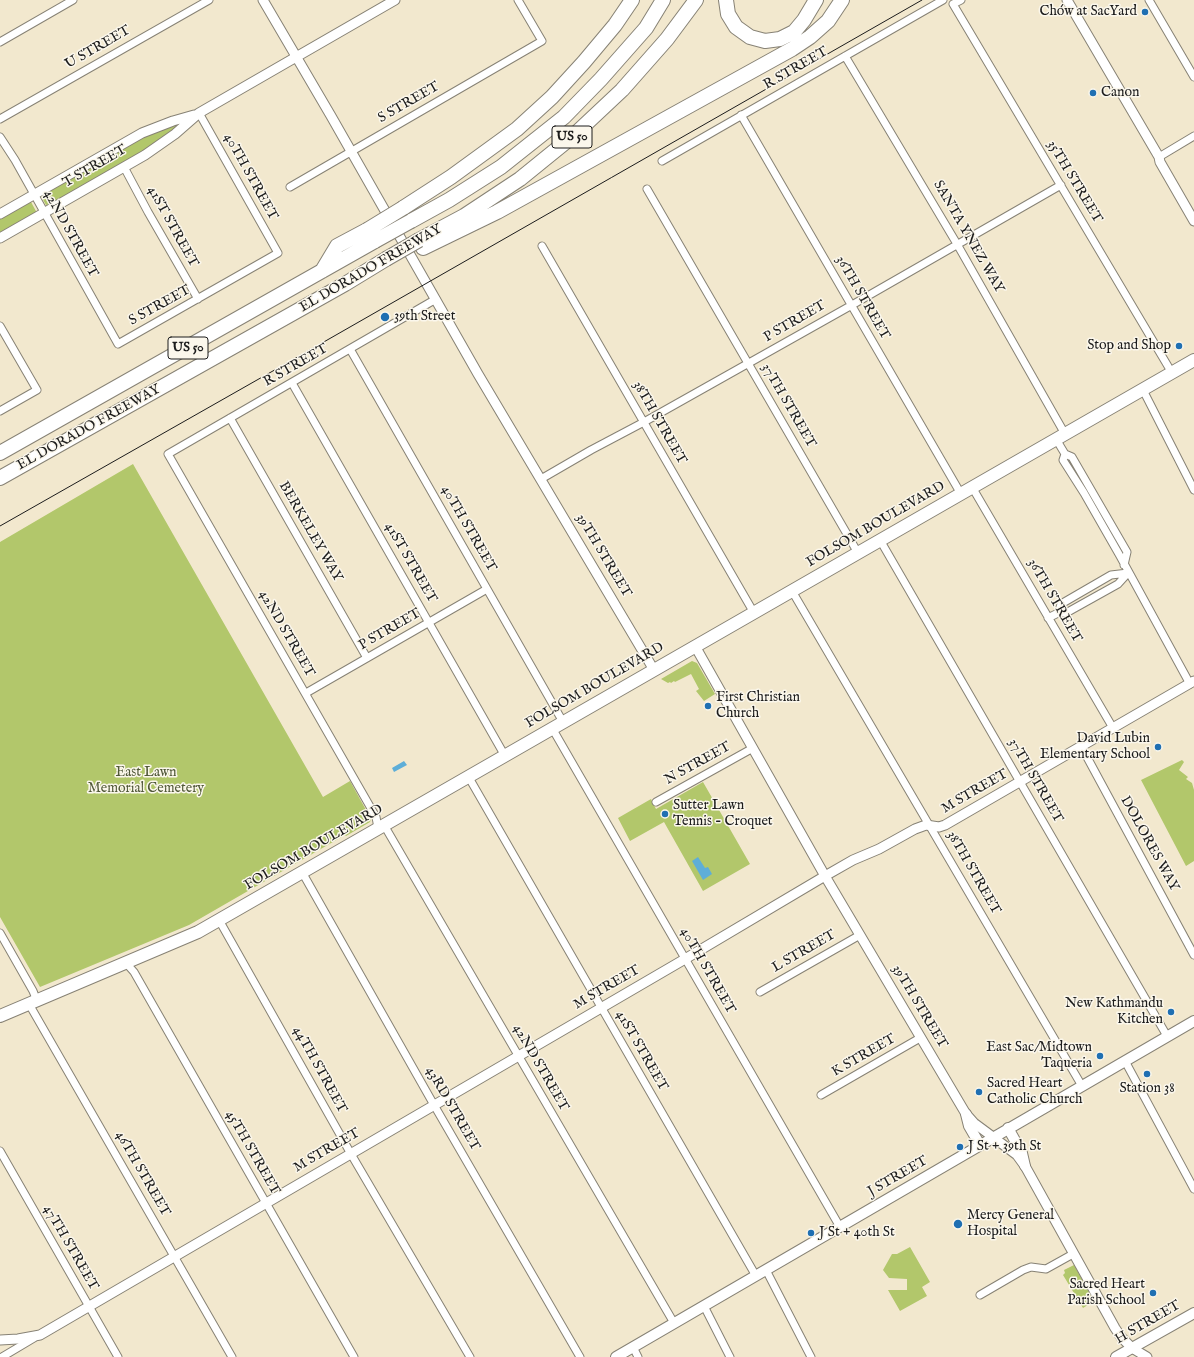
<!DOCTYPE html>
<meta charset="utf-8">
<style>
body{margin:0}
canvas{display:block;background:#f2e8ce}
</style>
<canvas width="1194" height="1357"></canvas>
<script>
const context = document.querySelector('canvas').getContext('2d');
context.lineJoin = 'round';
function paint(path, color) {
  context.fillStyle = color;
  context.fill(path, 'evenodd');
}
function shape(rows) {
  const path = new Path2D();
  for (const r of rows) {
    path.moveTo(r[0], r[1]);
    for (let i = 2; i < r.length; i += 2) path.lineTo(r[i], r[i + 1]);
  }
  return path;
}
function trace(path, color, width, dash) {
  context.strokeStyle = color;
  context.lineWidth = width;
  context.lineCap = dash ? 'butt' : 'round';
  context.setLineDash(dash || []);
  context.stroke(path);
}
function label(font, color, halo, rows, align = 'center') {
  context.font = font + ' "IM FELL English",serif';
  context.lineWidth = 3;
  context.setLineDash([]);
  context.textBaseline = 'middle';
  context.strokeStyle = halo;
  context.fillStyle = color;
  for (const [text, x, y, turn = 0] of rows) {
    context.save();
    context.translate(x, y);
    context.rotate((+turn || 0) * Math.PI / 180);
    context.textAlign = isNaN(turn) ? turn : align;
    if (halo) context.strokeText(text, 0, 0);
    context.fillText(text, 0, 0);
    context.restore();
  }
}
paint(shape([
 [190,118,157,144,59,202,46,205,41,196,41,194,131,141],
 [31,202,37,213,0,236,0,217,21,204],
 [133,464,323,797,350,781,371,819,370,822,346,836,345,835,189,925,40,987,0,917,0,542],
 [692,661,697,663,715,694,704,701,696,691,699,689,691,674,675,682,674,681,671,683,670,682,668,683,661,679],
 [1182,760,1184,762,1179,770,1188,777,1186,779,1192,783,1194,790,1194,861,1186,866,1141,780],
 [703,782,750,864,703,891,664,822,630,841,618,818,651,799,656,809],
 [910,1247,930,1282,922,1287,927,1296,900,1311,888,1290,907,1290,907,1279,889,1278,883,1270,892,1254,897,1254],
 [1074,1265,1094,1301,1083,1308,1063,1275,1065,1273,1064,1270]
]), '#b2c76b');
paint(shape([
 [404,761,407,765,394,772,392,768],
 [698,857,705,868,708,867,712,874,703,880,692,861]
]), '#5eaed8');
const minor = shape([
 [961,0,953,4,1172,373],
 [1149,0,1194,77],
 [0,42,73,0],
 [845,56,957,244,1065,434],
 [741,115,961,494],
 [0,119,209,0],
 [0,137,15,160,118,344,278,253,199,113],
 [1159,157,1194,136],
 [662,161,943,0],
 [124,167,148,212,198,299],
 [290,187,542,41,518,0],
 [647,189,858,553],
 [542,246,754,613],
 [0,326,37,390,0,411],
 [350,349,563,722],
 [292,383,505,756],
 [1143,390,1194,490],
 [230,418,367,658],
 [1056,439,1065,454,1072,457,1127,552,1124,565],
 [1065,454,1063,460,1084,493,1120,556,1190,684],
 [541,479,591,450,644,422,852,305,1061,185],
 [972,487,1113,728],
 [880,540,1167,1036],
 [792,591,1082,1086],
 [1058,613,1061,604,1111,575,1128,573],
 [1048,618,1058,613,1066,613,1118,584,1128,573],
 [306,693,487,589],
 [552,728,840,1227],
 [1081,746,1194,955],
 [468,776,756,1276],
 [656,802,753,748],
 [384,825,674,1323],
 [378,828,376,817,168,454,436,299],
 [302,872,434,1105,580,1357],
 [219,920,351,1154,470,1357],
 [0,933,33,991,37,1001],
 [126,963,134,972,354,1357],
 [760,992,860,935],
 [29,1004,232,1357],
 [1125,1061,1194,1189],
 [821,1095,920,1038],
 [0,1151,118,1357],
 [766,1270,811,1357],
 [980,1295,1023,1270,1031,1267,1046,1269,1073,1254],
 [704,1306,730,1357],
 [633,1347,638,1357],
 [2,1357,34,1338]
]);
const tertiary = shape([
 [263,0,331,116,478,374,654,670],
 [1067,0,1159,157,1160,162,1194,221],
 [0,214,142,133,173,121,194,115],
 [0,238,145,155,175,134,199,113,395,0],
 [695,646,825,876,966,1114,974,1123,1017,1155,1025,1166,1115,1328,1121,1337,1132,1348,1147,1357],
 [0,1340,18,1339,40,1335,685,959,825,876,853,860,879,849,915,829,926,825,939,827,945,825,1194,681]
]);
const secondary = shape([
 [966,1114,969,1126,980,1145],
 [1008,1128,1022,1153,1025,1166],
 [616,1357,1194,1021],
 [1116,1357,1194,1313]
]);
const primary = shape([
 [0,1016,198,932,1194,360]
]);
const motorway = shape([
 [726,0,728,14,736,27,750,37,765,41,780,39,794,32,804,20,816,0],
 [403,208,451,177,517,129,552,97,584,62,615,25,632,0],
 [411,221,449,200,501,167,564,117,601,79,646,28,663,0],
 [419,240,464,216,520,179,573,136,622,90,667,39,696,0],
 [423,248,497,212,792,49,810,37,828,21,842,0],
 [322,271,337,246,367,230],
 [0,453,375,241],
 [0,478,345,284,386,259]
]);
trace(minor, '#878275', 9);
trace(tertiary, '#878275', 11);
trace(secondary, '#878275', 12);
trace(primary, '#878275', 14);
trace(motorway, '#878275', 16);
trace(minor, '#fff', 7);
trace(tertiary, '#fff', 9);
trace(secondary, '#fff', 10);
trace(primary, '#fff', 12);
trace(motorway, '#fff', 14);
trace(shape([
 [0,526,301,355,922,0]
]), '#1c1c1c', 1);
const motorwayBridge = shape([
 [367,230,403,208],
 [375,241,411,221],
 [386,259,419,240]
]);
trace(motorwayBridge, '#878275', 16, []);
trace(motorwayBridge, '#fff', 14);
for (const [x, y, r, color] of [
 [1145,12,4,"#1f6fb2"],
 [1093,93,4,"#1f6fb2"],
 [385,317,5,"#1f6fb2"],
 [1179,346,4,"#1f6fb2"],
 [708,706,4,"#1f6fb2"],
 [1158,747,4,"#1f6fb2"],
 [665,814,4,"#1f6fb2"],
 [1171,1012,4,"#1f6fb2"],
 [1100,1056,4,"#1f6fb2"],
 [1147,1074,4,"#1f6fb2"],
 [979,1092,4,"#1f6fb2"],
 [960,1147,4,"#1f6fb2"],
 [958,1224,5,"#1f6fb2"],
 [811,1233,4,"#1f6fb2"],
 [1153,1293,4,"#1f6fb2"]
]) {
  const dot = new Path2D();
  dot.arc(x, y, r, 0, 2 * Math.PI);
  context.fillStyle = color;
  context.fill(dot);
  trace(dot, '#fbf7ec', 1.5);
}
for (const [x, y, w] of [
 [572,137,40],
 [188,348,40]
]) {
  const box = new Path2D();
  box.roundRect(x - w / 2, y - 11, w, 22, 3);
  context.fillStyle = '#fbf7ec';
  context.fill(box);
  trace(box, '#1c1c1c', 1);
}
label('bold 13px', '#1c1c1c', null, [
 ["US 50",572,137],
 ["US 50",188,348]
]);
label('14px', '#1c1c1c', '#fbf7ec', [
 ["Chów at SacYard",1137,12,"right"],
 ["Canon",1101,93],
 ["39th Street",394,317],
 ["Stop and Shop",1171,346,"right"],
 ["First Christian",716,698],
 ["Church",716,714],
 ["David Lubin",1150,739,"right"],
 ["Elementary School",1150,755,"right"],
 ["Sutter Lawn",673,806],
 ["Tennis - Croquet",673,822],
 ["New Kathmandu",1163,1004,"right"],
 ["Kitchen",1163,1020,"right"],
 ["East Sac/Midtown",1092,1048,"right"],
 ["Taqueria",1092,1064,"right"],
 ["Sacred Heart",987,1084],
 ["Catholic Church",987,1100],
 ["Station 38",1147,1089,"center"],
 ["J St + 39th St",968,1147],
 ["Mercy General",967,1216],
 ["Hospital",967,1232],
 ["J St + 40th St",819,1233],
 ["Sacred Heart",1145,1285,"right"],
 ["Parish School",1145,1301,"right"]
], 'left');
label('14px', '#1c1c1c', '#fbf7ec', [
 ["U STREET",98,48,-30],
 ["R STREET",796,69,-30],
 ["S STREET",409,103,-30],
 ["T STREET",95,167,-30],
 ["40TH STREET",250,177,61],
 ["35TH STREET",1074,182,59],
 ["41ST STREET",172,227,61],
 ["42ND STREET",70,234,61],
 ["SANTA YNEZ WAY",968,237,60],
 ["EL DORADO FREEWAY",371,269,-30],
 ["36TH STREET",862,298,60],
 ["S STREET",160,306,-29],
 ["P STREET",795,322,-30],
 ["R STREET",296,366,-30],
 ["37TH STREET",788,406,60],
 ["38TH STREET",659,423,60],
 ["EL DORADO FREEWAY",89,428,-29],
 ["FOLSOM BOULEVARD",876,525,-30],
 ["40TH STREET",468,529,60],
 ["BERKELEY WAY",310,532,60],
 ["39TH STREET",603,556,59],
 ["41ST STREET",410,563,60],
 ["36TH STREET",1054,601,60],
 ["P STREET",390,630,-30],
 ["42ND STREET",286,634,60],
 ["FOLSOM BOULEVARD",595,686,-30],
 ["N STREET",698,764,-29],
 ["37TH STREET",1035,781,60],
 ["M STREET",975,792,-30],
 ["DOLORES WAY",1149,844,61],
 ["FOLSOM BOULEVARD",314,848,-30],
 ["38TH STREET",973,873,60],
 ["L STREET",804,952,-30],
 ["40TH STREET",707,971,60],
 ["M STREET",607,988,-30],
 ["39TH STREET",919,1007,59],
 ["41ST STREET",641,1051,60],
 ["K STREET",864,1056,-30],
 ["42ND STREET",540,1068,60],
 ["44TH STREET",319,1070,61],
 ["43RD STREET",452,1109,60],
 ["M STREET",327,1151,-30],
 ["45TH STREET",252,1153,60],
 ["46TH STREET",142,1174,60],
 ["J STREET",898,1177,-30],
 ["47TH STREET",70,1248,60],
 ["H STREET",1148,1323,-30]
]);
label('14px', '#505838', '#fbf7ec', [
 ["East Lawn",146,773],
 ["Memorial Cemetery",146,789]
]);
</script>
